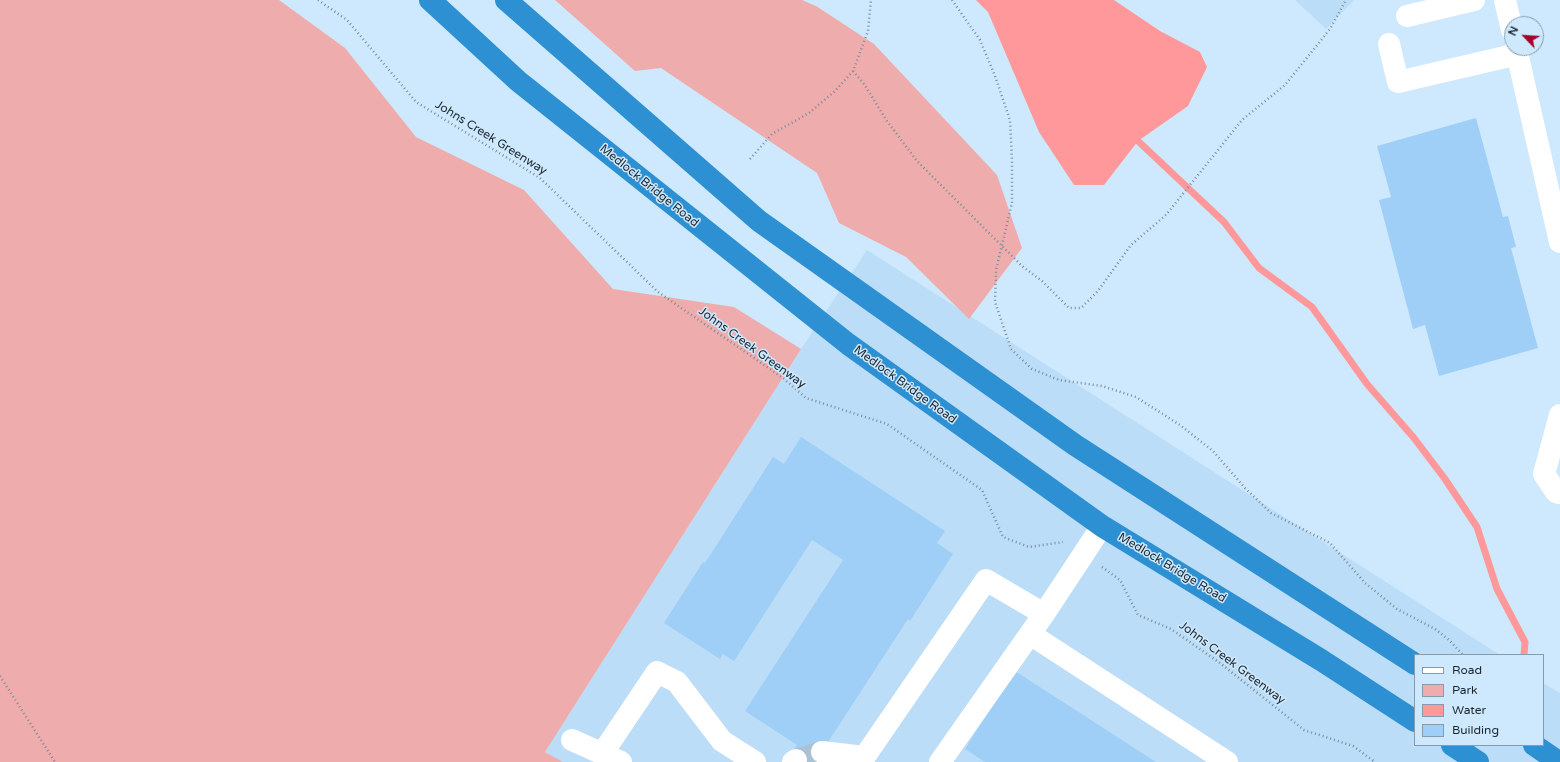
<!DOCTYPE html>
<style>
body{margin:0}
#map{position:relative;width:1560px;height:762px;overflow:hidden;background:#cee9fe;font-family:"Varela Round",sans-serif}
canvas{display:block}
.legend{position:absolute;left:1414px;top:654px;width:130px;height:92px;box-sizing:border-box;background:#cee9fe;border:1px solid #879bab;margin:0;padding:5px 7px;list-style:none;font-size:12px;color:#1c262e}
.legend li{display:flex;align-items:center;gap:8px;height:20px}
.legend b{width:20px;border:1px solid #879bab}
.north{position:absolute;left:1504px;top:16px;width:40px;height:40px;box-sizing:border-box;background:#cee9fe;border:1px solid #879bab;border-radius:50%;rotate:295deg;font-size:11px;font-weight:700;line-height:16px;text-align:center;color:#1c262e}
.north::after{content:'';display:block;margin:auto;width:14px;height:18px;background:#a3042b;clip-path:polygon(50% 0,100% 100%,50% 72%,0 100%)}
</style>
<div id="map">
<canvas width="1560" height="762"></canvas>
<ul class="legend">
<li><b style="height:5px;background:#fff"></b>Road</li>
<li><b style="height:11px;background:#efacac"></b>Park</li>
<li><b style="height:11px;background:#ff989a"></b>Water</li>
<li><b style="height:11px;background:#9fcff6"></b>Building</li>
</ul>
<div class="north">N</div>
</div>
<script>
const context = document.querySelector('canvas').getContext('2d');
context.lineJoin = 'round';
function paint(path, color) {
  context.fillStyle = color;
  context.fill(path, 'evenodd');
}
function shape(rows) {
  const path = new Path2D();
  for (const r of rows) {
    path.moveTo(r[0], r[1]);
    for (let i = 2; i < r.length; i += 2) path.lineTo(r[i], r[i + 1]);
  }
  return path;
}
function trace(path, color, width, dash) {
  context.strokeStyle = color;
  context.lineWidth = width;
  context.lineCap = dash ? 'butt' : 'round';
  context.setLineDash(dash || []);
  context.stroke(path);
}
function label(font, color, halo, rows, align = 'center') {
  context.font = font + ' "Varela Round",sans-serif';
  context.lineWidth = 3;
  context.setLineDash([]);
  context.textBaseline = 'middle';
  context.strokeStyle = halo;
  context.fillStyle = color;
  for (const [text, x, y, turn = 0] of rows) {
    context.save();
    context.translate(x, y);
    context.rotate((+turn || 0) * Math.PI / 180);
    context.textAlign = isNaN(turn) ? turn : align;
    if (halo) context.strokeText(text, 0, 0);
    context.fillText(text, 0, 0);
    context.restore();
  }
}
paint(shape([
 [1295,0,1354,0,1326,29],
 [867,250,1500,655,1415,655,1415,745,1543,745,1543,683,1560,693,1560,762,563,762,545,752,801,349]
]), '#bcddf7');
paint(shape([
 [0,0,279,0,345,48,416,137,524,190,613,289,734,307,801,349,545,752,563,762,0,762],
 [555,0,802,0,816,6,874,44,997,175,1022,248,969,319,906,257,839,223,817,173,661,68,635,71]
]), '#efacac');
paint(shape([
 [976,0,1114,0,1160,31,1200,52,1207,67,1188,106,1138,141,1104,185,1074,185,1039,132,988,12]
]), '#ff989a');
trace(shape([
 [1138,141,1224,222,1259,268,1312,307,1367,384,1414,438,1445,479,1477,527,1497,589,1525,642,1524,655]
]), '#ff989a', 7);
paint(shape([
 [1476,118,1503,217,1508,216,1516,247,1511,248,1538,348,1439,376,1425,325,1413,329,1379,200,1391,197,1377,146],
 [801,437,945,531,937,543,953,554,910,621,908,619,815,762,799,762,789,756,797,745,745,711,843,560,812,540,734,661,723,654,720,659,664,623,703,562,705,563,773,457,784,464],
 [1015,671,1156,762,985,762,965,749]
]), '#9fcff6');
trace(shape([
 [796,760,822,752]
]), '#aac2d4', 22, [22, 11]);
trace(shape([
 [318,0,347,20,416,102,540,178,658,292,783,378,806,398,887,424,982,490,1003,537,1029,547,1063,542],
 [952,0,980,40,995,76,1010,120,1012,161,1012,203,996,270,995,302,1011,349,1032,369,1059,380,1102,386,1136,397,1180,425,1213,451,1245,488,1271,513,1330,543,1365,583,1397,609,1435,629,1449,640,1463,655],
 [853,71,864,84,887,121,917,161,1022,266,1042,281,1069,308,1081,308,1098,291,1131,245,1166,215,1242,120,1285,85,1330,29,1346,0],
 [750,159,772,134,809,113,835,91,853,71,868,31,871,0],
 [1102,567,1120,580,1138,615,1171,629,1220,663,1304,730,1353,746,1375,762],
 [0,676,55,762],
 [1543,677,1546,677]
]), '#788b9a', 2.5, [1, 3]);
trace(shape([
 [1505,0,1512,30],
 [1407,16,1474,0],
 [1389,44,1398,82,1518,54],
 [1516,48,1560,242],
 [1560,415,1544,474,1556,492,1560,493],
 [1030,634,1227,762],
 [572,740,621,762],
 [822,752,864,757],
 [602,754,657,672,677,682,722,741,755,762],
 [793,762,796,760],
 [861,762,986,580,1044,614],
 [940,762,1044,614,1102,526]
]), '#fff', 22);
trace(shape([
 [430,0,518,81,848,344,1102,526,1321,660,1415,721],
 [506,0,759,221,1075,445,1415,664],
 [1452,745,1478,762],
 [1534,745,1559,762]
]), '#2c90d3', 22);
label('12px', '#1c262e', '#cee9fe', [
 ["Johns Creek Greenway",491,138,32],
 ["Medlock Bridge Road",649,186,39],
 ["Johns Creek Greenway",752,348,36],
 ["Medlock Bridge Road",905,385,36],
 ["Medlock Bridge Road",1172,568,31],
 ["Johns Creek Greenway",1232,663,37]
]);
</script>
